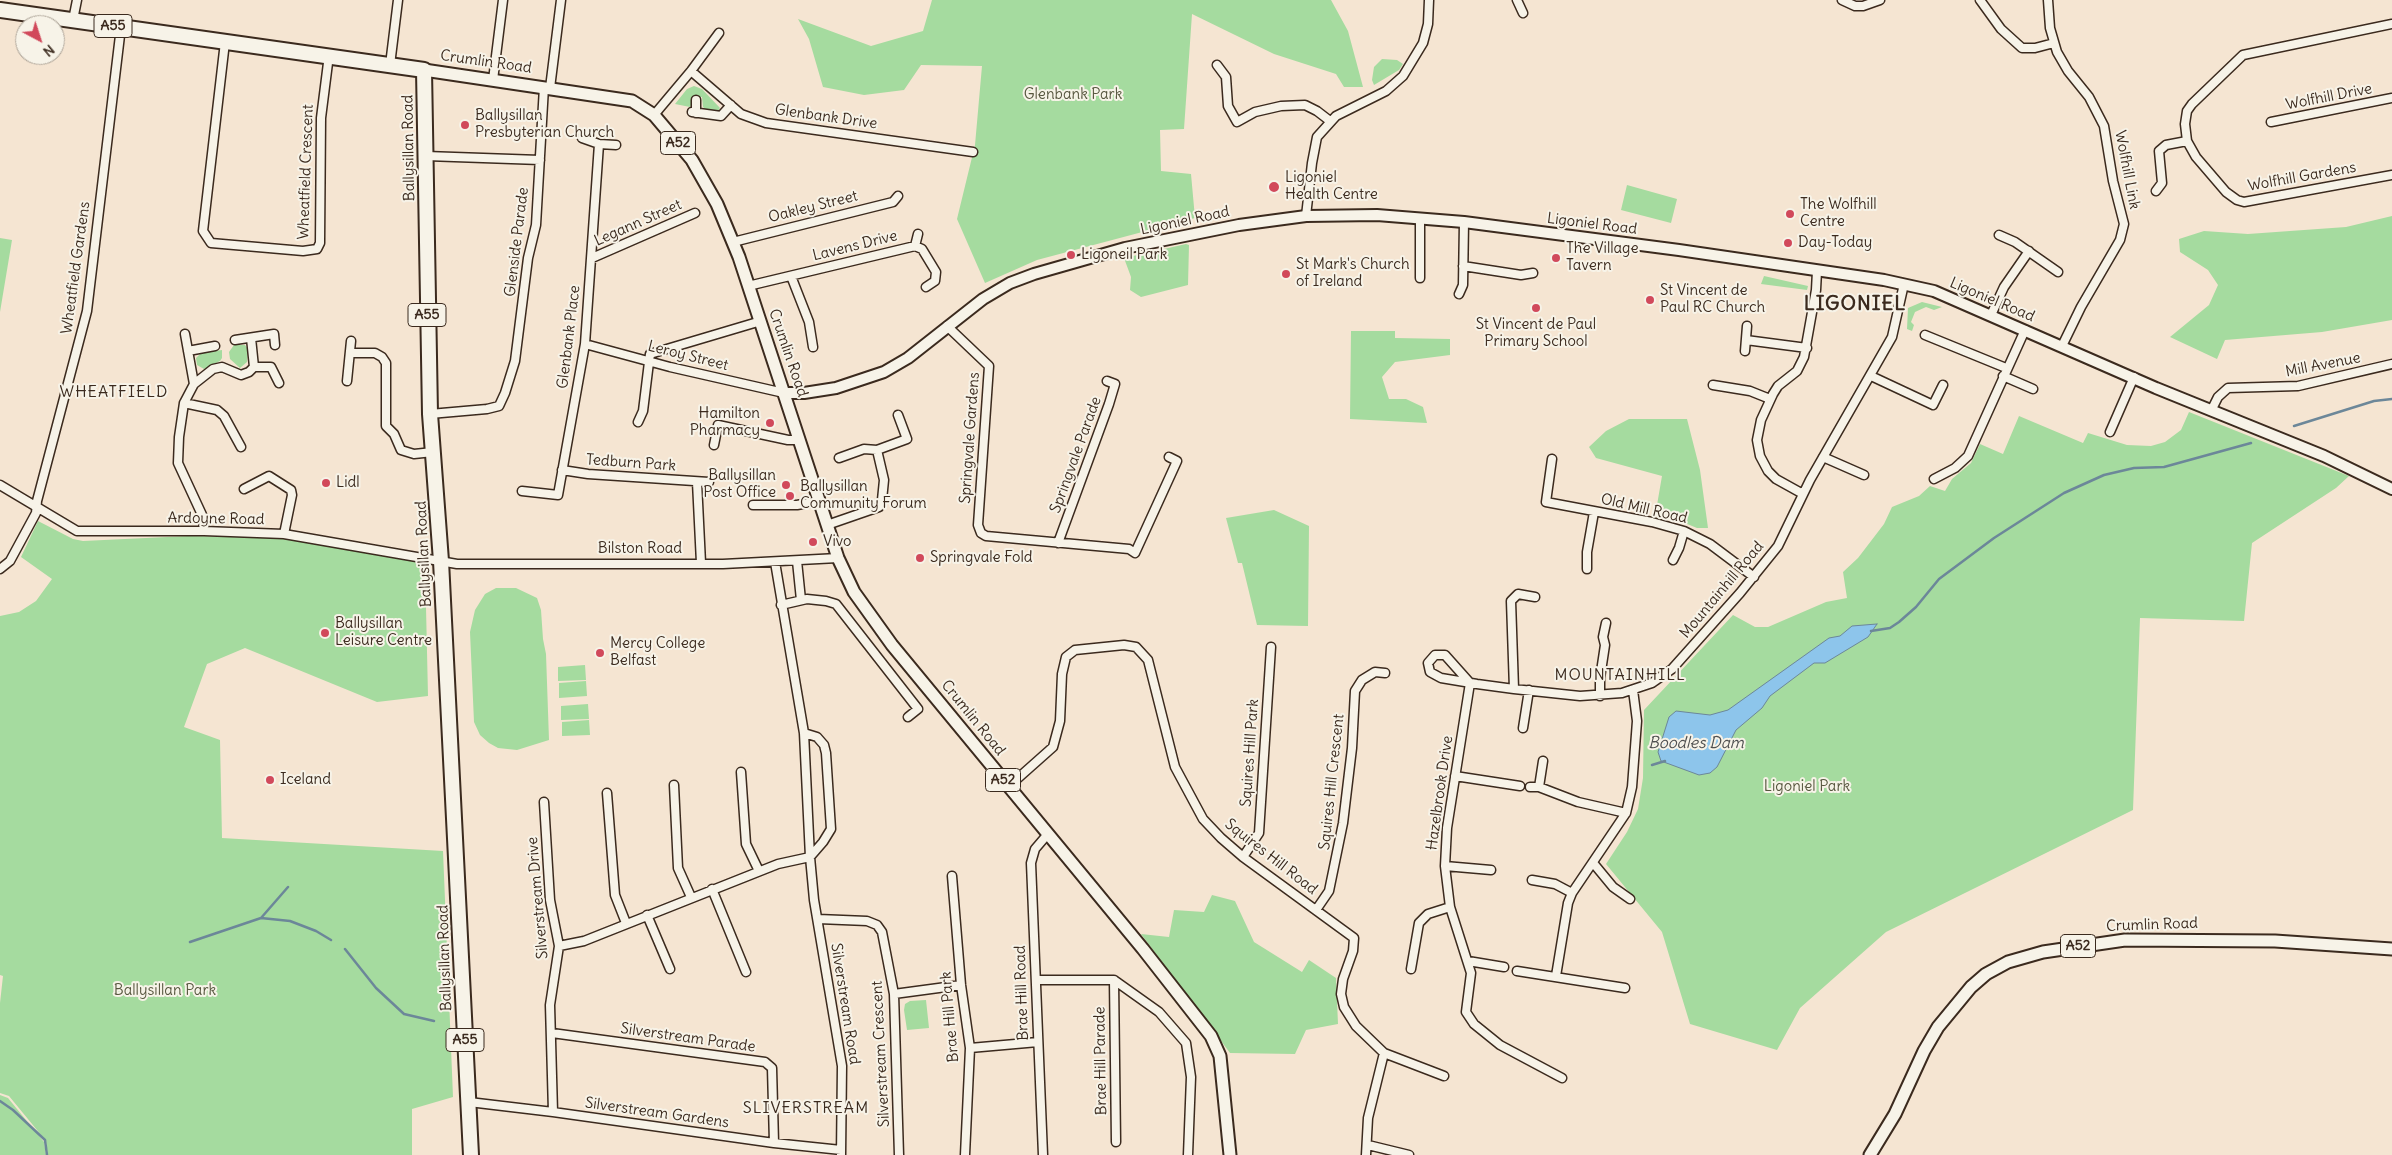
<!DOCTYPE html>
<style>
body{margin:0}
#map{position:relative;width:2392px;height:1155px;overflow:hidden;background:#f5e5d2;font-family:Delius,sans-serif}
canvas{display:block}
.north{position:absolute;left:15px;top:15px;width:50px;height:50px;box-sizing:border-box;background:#f7f3e8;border:1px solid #aca397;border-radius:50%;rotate:140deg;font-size:14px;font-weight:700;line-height:20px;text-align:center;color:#3b2a1e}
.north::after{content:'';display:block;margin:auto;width:18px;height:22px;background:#d1495b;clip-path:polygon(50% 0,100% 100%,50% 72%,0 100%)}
</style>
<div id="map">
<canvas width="2392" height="1155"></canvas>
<div class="north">N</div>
</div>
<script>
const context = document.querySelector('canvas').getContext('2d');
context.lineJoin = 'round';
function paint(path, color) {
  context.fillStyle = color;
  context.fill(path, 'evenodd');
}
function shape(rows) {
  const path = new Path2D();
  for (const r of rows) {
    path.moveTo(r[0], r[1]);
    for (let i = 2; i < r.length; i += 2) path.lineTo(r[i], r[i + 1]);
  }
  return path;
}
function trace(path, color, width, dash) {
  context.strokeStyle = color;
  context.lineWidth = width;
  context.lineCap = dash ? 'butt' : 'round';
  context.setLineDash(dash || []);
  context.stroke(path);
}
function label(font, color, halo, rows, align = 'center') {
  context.font = font + ' Delius,sans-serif';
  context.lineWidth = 4;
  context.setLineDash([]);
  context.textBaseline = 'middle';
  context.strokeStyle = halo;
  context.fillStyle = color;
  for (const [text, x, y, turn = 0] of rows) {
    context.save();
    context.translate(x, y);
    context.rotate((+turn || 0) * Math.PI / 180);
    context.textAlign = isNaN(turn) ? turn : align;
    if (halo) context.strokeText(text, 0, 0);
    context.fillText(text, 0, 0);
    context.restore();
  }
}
paint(shape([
 [932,0,1331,0,1348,31,1363,87,1344,87,1336,74,1274,54,1192,14,1184,129,1160,130,1161,171,1191,174,1195,218,1037,260,985,283,957,219,975,145,982,66,921,65,904,90,864,95,823,87,809,39,798,19,871,46,923,31],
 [1382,59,1397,60,1403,64,1399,70,1374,85,1372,80,1374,67],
 [694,86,702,89,720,108,718,111,706,110,703,107,702,97,696,97,690,107,675,104,687,89],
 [1627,185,1677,199,1671,223,1621,210],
 [2392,216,2392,320,2322,332,2225,340,2217,359,2170,337,2209,305,2218,285,2208,270,2180,252,2179,239,2204,231,2248,234,2346,227],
 [0,238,12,240,0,312],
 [1186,244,1189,245,1188,285,1141,297,1130,290,1131,277,1124,258],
 [1764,276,1808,286,1807,290,1761,284],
 [1922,302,1942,307,1934,310,1926,307,1915,312,1911,322,1914,325,1912,331,1907,329,1908,308],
 [1351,331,1395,331,1395,338,1450,339,1450,355,1395,362,1382,377,1389,399,1406,399,1423,407,1427,423,1350,419],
 [234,345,245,345,248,349,247,362,240,368,230,359,229,352],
 [222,350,222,358,220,361,204,369,197,365,196,358,201,353],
 [2189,412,2349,476,2336,488,2252,543,2244,621,2140,618,2133,810,1886,932,1800,1008,1777,1050,1690,1024,1662,932,1606,864,1627,832,1638,809,1643,778,1644,710,1733,615,1755,627,1768,627,1826,602,1847,598,1843,572,1858,558,1884,524,1892,507,1919,496,1930,486,1945,491,1952,479,1971,463,1980,444,2003,454,2019,416,2083,443,2088,433,2127,445,2151,446,2165,442,2181,430],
 [1629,419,1687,419,1700,470,1708,528,1697,528,1680,521,1675,516,1659,510,1657,505,1662,476,1596,458,1589,447,1606,431],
 [1274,510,1309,526,1308,626,1257,625,1242,563,1238,563,1226,518],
 [38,521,73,539,83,541,188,536,272,537,374,551,425,563,428,696,377,702,245,648,207,664,184,727,220,740,222,838,443,851,453,1097,412,1109,412,1155,48,1155,46,1141,9,1096,0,1093,0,1003,3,976,0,975,0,616,19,612,36,601,52,579,21,557],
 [496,588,516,588,537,598,541,610,543,639,546,654,549,740,517,750,498,748,489,743,480,735,474,722,470,632,475,610,485,594],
 [585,665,586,680,558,681,558,667],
 [586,681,587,696,559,698,559,683],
 [588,704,589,719,561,720,561,706],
 [589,720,590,735,562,736,562,722],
 [1212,895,1235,901,1254,942,1302,972,1309,960,1336,978,1338,1024,1306,1030,1295,1054,1230,1053,1141,934,1169,937,1174,910,1204,912],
 [926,1000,929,1028,907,1030,904,1010,905,1004,910,1001],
 [0,1095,8,1098,44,1142,46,1155,0,1155]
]), '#a5db9f');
const water = shape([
 [1877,624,1868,637,1825,663,1814,663,1770,696,1762,708,1736,730,1717,767,1710,773,1699,775,1661,761,1658,752,1669,717,1676,711,1710,715,1728,710,1829,638,1840,636,1852,626,1877,624]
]);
paint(water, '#8dc5eb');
trace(water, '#6c8799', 1);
trace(shape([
 [2294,426,2374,401,2392,399],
 [1871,631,1890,628,1899,622,1916,607,1939,579,1994,538,2064,493,2104,475,2134,468,2164,467,2251,443],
 [1652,765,1665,761],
 [261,918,288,887],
 [190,942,261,918,290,921,316,931,331,940],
 [345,949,376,988,404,1014,434,1021],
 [0,1101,13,1110,45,1140,47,1155]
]), '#6c8799', 2.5);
const street = shape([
 [1517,0,1523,13],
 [1842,0,1855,6,1863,6,1880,0],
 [1980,0,2001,29,2022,48,2035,48,2054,43],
 [2048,0,2050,28,2057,52,2068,71,2089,97,2104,126,2113,181,2124,224,2120,240,2081,307,2062,346],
 [73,20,77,0],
 [2392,24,2243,55,2192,104,2187,111,2185,124,2187,141,2196,157,2226,192,2237,200,2244,202,2392,175],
 [225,42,203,231,211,243,303,251,317,249,320,243,321,118,329,55],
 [390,65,398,0],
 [1217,65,1226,77,1228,106,1237,122,1255,112,1281,106,1305,105,1317,111,1330,121],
 [691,71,741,114,766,123,973,152],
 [493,80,503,0],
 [550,88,561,0],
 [692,112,721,116,731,105],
 [696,113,696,100],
 [654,115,691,71,719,33],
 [2271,122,2392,98],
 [582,138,599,144,616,145],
 [426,156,540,160],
 [2156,191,2162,183,2159,151,2166,145,2187,141],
 [1306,216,1312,163,1317,137,1336,116,1386,91,1403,76,1423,43,1428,24,1429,0],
 [1420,218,1420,278],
 [1999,235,2015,242,2058,272],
 [733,242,893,202,898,196],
 [915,246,918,234],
 [592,258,695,213],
 [1463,266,1521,275,1533,273],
 [791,276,809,322,813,347],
 [748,286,915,246,922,249,936,272,935,281,926,287],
 [1459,294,1463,285,1464,222],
 [1991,315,2004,287,2029,251],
 [947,326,989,366,978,525,981,533,986,536,1129,549,1135,553,1177,461,1169,457],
 [185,334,194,384],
 [1925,335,2006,368],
 [235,340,274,334,275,345],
 [1746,340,1807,348],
 [585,344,670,367,784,393],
 [188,351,215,346],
 [1745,351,1747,326],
 [350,353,375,353,382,357,386,363,386,426,394,434,401,450,414,454,433,452],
 [254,367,271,367,279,383],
 [1871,376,1933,405,1943,385],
 [2003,376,2033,389],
 [347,381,351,341],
 [1713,385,1750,391,1770,399],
 [184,403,217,410,224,416,241,447],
 [2211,411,2218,397,2228,388,2298,386,2392,364],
 [430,414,487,409,499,406,505,393,515,361,528,258,536,225,544,87],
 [638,422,643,411,650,354,761,321],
 [2110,432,2134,377],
 [714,445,718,425,788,440,800,440],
 [1823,457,1864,475],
 [839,458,864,449,877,450,907,439,898,415],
 [1552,459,1546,502,1652,522,1684,531,1710,544,1754,577],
 [562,470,588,474,709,482],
 [1934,479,1955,468,1968,456,2025,330],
 [697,482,701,563],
 [0,485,77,531,204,531,284,534,457,564,723,564,838,558],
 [244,489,269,476,291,490,292,495,284,534],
 [522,491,558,495,585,344,599,144],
 [1803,494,1776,479,1768,471,1760,456,1757,440,1761,420,1773,394,1778,386,1797,371,1804,357,1816,290,1817,271],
 [753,505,797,505,820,501],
 [827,525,879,507,882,500,884,480,877,450],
 [204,531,203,517,178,463,179,437,184,403,194,384,213,369,222,367,241,375,249,372,254,367,251,338],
 [1058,543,1109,404,1115,384,1107,381],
 [1673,560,1679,548,1684,531],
 [797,561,801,600],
 [775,562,804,733,810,857,814,900,842,1066,841,1155],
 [0,569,10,561,36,513,37,501,87,311,121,27],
 [1587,569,1587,552,1594,512],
 [781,605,807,599,826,601,836,604,918,709,908,717],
 [1470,683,1445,655,1435,655,1428,663,1430,672,1441,678,1477,684,1514,689,1580,696,1622,693,1652,683,1672,669,1740,593,1778,546,1810,480,1892,337,1904,284],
 [1470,683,1447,828,1445,866,1450,907,1471,973,1466,1012,1474,1024,1500,1045,1562,1078],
 [1514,689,1511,601,1518,594,1535,597],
 [1600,696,1600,678,1605,645,1603,637,1606,623],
 [1523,728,1529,690],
 [741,772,746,844,759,871],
 [1455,776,1520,786],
 [674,785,678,868,691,897],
 [1008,787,1053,747,1060,721,1062,674,1066,657,1075,650,1124,645,1136,647,1148,660,1175,767,1203,819,1221,838,1243,857,1354,938,1353,951,1343,979,1341,994,1344,1007,1356,1026,1384,1053,1368,1118,1366,1155],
 [1530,787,1539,787,1578,802,1626,813,1572,893,1555,884,1532,880],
 [1539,787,1543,761],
 [607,793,615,895,626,923],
 [544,802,550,900,559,946,550,1005,553,1112],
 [1626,813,1632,787,1637,721,1633,690],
 [1243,857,1259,833,1271,647],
 [1594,864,1613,887,1630,899],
 [1445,866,1491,870],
 [952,876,961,985,970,1048,965,1155],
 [712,889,746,972],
 [1316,910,1329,891,1343,823,1352,748,1355,691,1362,680,1375,672,1385,673],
 [647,915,670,969],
 [818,919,867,921,877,925,882,932,894,994,899,1155],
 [559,946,584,941,778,864,810,857,823,842,831,829,826,753,824,745,817,737,804,733],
 [1468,961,1504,967],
 [1411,969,1419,923,1428,914,1450,907],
 [1517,971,1625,988],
 [1556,976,1568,903,1572,893],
 [1037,980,1114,980,1159,1012,1186,1043,1191,1077,1188,1155],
 [1114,980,1116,1142],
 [894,994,961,985],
 [552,1033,765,1062,772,1068,774,1143],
 [970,1048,1038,1042],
 [1384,1053,1444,1076],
 [469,1102,553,1112,774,1143,841,1150],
 [1368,1145,1409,1155],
 [1043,1155,1031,863,1035,849,1047,835]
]);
const secondary = shape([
 [784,393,804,393,836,388,884,372,908,358,983,299,1010,283,1034,274,1125,248,1239,225,1306,216,1377,215,1464,222,1679,250,1884,280,1934,291,2156,388,2324,456,2392,489]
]);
const primary = shape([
 [424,70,632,101,654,115,692,160,717,204,739,257,838,558,854,592,892,645,1143,949,1211,1036,1220,1056,1230,1155],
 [1870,1155,1895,1114,1924,1051,1938,1027,1971,987,1986,974,2008,962,2043,952,2125,940,2275,941,2392,949]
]);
const highway = shape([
 [0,10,424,70,430,414,441,561,471,1155]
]);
trace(street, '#3b2a1e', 11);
trace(secondary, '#3b2a1e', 14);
trace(primary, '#3b2a1e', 15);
trace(highway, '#3b2a1e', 18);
trace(street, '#f7f3e8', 8);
trace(secondary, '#f7f3e8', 10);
trace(primary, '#f7f3e8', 11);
trace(highway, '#f7f3e8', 14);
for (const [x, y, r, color] of [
 [465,125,5,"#d1495b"],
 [1274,187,6,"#d1495b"],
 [1790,214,5,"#d1495b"],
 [1788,243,5,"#d1495b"],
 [1071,255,5,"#d1495b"],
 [1556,258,5,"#d1495b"],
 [1286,274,5,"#d1495b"],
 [1650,300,5,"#d1495b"],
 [1536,308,5,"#d1495b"],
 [770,423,5,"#d1495b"],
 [326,483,5,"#d1495b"],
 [786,485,5,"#d1495b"],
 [790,496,5,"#d1495b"],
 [813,542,5,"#d1495b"],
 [920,558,5,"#d1495b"],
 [325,633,5,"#d1495b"],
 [600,653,5,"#d1495b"],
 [270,780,5,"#d1495b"]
]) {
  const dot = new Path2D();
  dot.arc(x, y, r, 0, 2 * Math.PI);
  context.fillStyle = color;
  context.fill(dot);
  trace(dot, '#f7f3e8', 2);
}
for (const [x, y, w] of [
 [113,26,38],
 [678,143,35],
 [427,315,38],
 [1003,780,35],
 [2078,946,35],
 [465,1040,38]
]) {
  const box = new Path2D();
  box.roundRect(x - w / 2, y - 11.5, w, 23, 4);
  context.fillStyle = '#f7f3e8';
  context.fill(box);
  trace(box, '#3b2a1e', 1);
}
label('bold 14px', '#3b2a1e', null, [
 ["A55",113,26],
 ["A52",678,143],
 ["A55",427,315],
 ["A52",1003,780],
 ["A52",2078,946],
 ["A55",465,1040]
]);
label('15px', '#3b2a1e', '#f7f3e8', [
 ["Crumlin Road",486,62,8],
 ["Wolfhill Drive",2329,97,-11],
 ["Glenbank Drive",826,117,8],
 ["Ballysillan Road",409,148,-91],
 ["Wolfhill Link",2127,170,79],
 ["Wheatfield Crescent",306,172,-88],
 ["Wolfhill Gardens",2302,177,-10],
 ["Oakley Street",813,207,-14],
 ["Ligoniel Road",1185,221,-12],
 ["Legann Street",638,223,-24],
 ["Ligoniel Road",1592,224,7],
 ["Glenside Parade",517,242,-83],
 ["Lavens Drive",855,246,-14],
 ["Wheatfield Gardens",76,268,-82],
 ["Ligoniel Road",1992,300,23],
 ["Glenbank Place",569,337,-83],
 ["Crumlin Road",788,353,71],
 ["Leroy Street",688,356,14],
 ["Mill Avenue",2323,365,-11],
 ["Springvale Gardens",970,438,-86],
 ["Springvale Parade",1076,455,-70],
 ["Tedburn Park",631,463,4],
 ["Old Mill Road",1644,509,13],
 ["Ardoyne Road",216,519,1],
 ["Bilston Road",640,549],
 ["Ballysillan Road",424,554,-93],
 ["Mountainhill Road",1722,590,-50],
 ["Crumlin Road",973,718,51],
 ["Squires Hill Park",1250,753,-86],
 ["Squires Hill Crescent",1332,782,-84],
 ["Hazelbrook Drive",1440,793,-82],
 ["Squires Hill Road",1271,857,38],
 ["Silverstream Drive",538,898,-95],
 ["Crumlin Road",2152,925,-2],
 ["Ballysillan Road",445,958,-92],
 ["Brae Hill Road",1022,993,-92],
 ["Silverstream Road",845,1004,81],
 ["Brae Hill Park",950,1017,-95],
 ["Silverstream Parade",688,1038,8],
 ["Silverstream Crescent",881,1054,-93],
 ["Brae Hill Parade",1101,1061,-91],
 ["Silverstream Gardens",657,1113,8]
]);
label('15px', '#56563e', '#f7f3e8', [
 ["Glenbank Park",1073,95],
 ["Ligoniel Park",1807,787],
 ["Ballysillan Park",165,991]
]);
label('15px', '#3b2a1e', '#f7f3e8', [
 ["Ballysillan",475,116],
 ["Presbyterian Church",475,133],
 ["Ligoniel",1285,178],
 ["Health Centre",1285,195],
 ["The Wolfhill",1800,205],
 ["Centre",1800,222],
 ["Day-Today",1798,243],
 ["The Village",1566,249],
 ["Tavern",1566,266],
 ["Ligoneil Park",1081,255],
 ["St Mark's Church",1296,265],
 ["of Ireland",1296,282],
 ["St Vincent de",1660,291],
 ["Paul RC Church",1660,308],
 ["St Vincent de Paul",1536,325,"center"],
 ["Primary School",1536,342,"center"],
 ["Hamilton",760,414,"right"],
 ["Pharmacy",760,431,"right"],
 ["Ballysillan",776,476,"right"],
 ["Post Office",776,493,"right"],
 ["Lidl",336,483],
 ["Ballysillan",800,487],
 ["Community Forum",800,504],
 ["Vivo",823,542],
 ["Springvale Fold",930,558],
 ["Ballysillan",335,624],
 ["Leisure Centre",335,641],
 ["Mercy College",610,644],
 ["Belfast",610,661],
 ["Iceland",280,780]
], 'left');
context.letterSpacing = '1px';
label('16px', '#3b2a1e', '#f7f3e8', [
 ["WHEATFIELD",114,392],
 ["MOUNTAINHILL",1620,675],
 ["SLIVERSTREAM",806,1108]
]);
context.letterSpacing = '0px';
label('italic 16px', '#505151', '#f7f3e8', [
 ["Boodles Dam",1696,743]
]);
context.letterSpacing = '1px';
label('bold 20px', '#3b2a1e', '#f7f3e8', [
 ["LIGONIEL",1855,304]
]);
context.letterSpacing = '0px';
</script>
